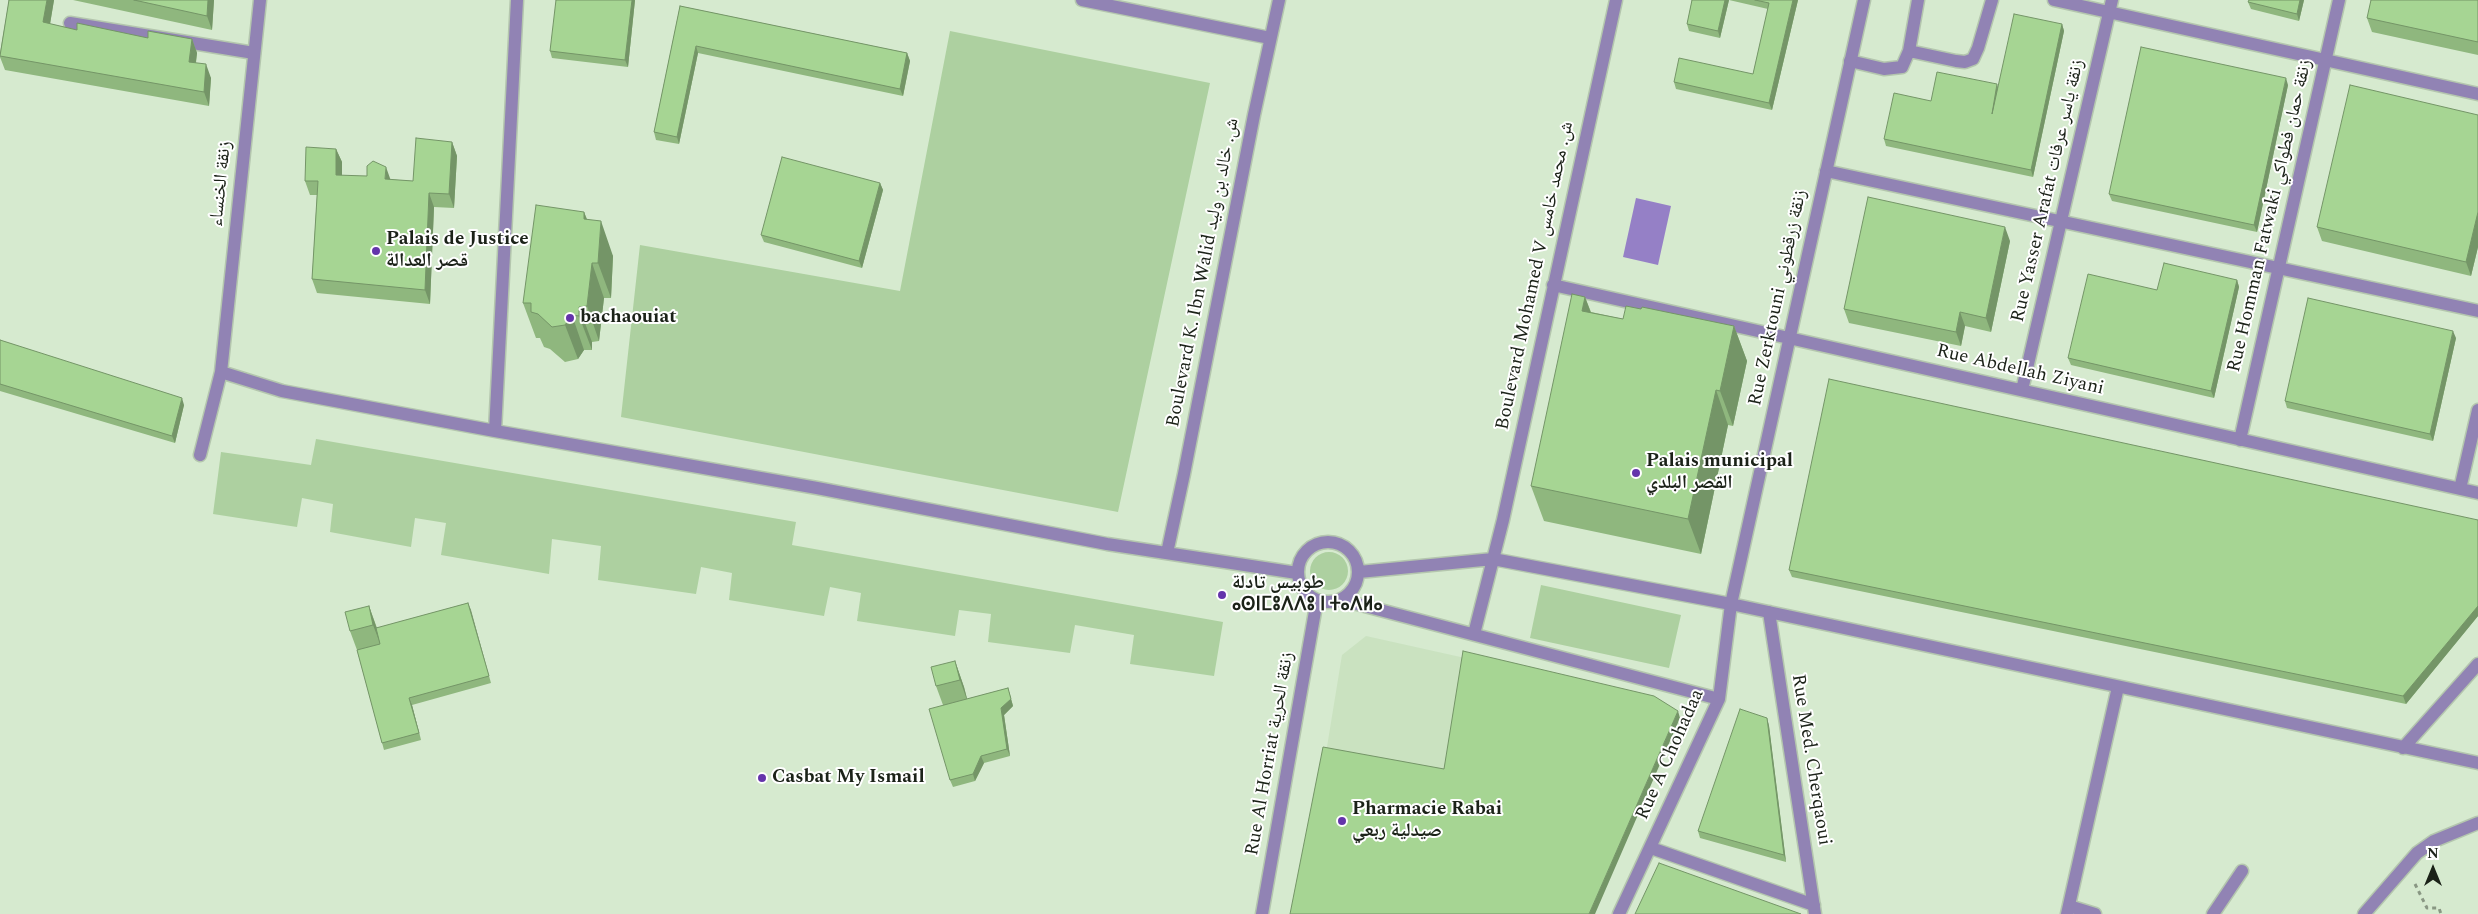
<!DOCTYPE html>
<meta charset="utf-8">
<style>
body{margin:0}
#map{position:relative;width:2478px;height:914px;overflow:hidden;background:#d6eacf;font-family:Spectral,serif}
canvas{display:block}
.north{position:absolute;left:2408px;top:844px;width:50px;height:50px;-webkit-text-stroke:4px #fff;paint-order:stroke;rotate:0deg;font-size:14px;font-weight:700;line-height:20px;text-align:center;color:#1b2218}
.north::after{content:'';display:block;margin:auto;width:18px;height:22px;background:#1b2218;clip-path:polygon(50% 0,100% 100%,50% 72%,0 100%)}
</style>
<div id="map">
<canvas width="2478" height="914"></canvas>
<div class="north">N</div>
</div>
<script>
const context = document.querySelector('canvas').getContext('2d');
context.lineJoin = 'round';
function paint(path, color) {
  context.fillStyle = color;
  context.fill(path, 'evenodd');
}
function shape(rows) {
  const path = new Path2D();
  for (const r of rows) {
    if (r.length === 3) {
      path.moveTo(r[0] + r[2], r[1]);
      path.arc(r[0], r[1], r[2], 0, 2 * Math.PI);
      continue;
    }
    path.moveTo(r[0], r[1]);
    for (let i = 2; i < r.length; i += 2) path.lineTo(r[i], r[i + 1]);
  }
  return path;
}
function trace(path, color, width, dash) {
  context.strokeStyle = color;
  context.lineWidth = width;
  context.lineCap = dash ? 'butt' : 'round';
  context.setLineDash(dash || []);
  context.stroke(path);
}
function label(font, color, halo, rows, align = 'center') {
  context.font = font + ' Spectral,"Noto Naskh Arabic","Noto Sans Tifinagh",serif';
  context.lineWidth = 4;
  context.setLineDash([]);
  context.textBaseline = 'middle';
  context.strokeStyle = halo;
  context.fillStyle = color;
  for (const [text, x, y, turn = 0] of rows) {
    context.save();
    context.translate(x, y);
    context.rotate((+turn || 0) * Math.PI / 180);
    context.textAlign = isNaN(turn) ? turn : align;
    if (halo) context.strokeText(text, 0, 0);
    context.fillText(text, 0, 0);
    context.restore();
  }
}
paint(shape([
 [1366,636,1465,658,1446,775,1326,753,1342,655]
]), '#cae2c0');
paint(shape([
 [950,31,1210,83,1118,512,621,417,640,245,900,291],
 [316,439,796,522,792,545,1223,622,1214,676,1130,664,1134,635,1075,625,1070,653,988,642,991,614,959,610,955,636,857,621,861,593,830,587,824,616,729,600,732,573,701,567,696,594,598,580,601,546,552,539,549,574,441,555,446,523,415,518,411,547,330,532,333,504,302,498,297,527,213,514,221,452,311,465],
 [1329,571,19],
 [1541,585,1681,615,1669,668,1530,638]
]), '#add0a0');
paint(shape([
 [1636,198,1671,206,1658,265,1623,257]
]), '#9580c6');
const lane = shape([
 [70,23,254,53],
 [1909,51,1956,61,1965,62,1973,59,1978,48,1992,0],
 [1850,61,1884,69,1902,67,1909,51,1918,0],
 [2069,906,2095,914],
 [2067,914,2118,687],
 [2213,914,2242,871]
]);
const street = shape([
 [1082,0,1270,38],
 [2054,0,2478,94],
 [1826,171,2478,311],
 [1553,285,2478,493],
 [221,372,282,391,495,431,817,488,1107,544,1297,573],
 [2022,390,2112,0],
 [495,431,517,0],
 [2240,440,2339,0],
 [200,455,221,372,260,0],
 [2460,489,2478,410],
 [1328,572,30],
 [1167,553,1184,474,1254,115,1279,0],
 [1359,572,1493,559,1731,604,2478,763],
 [1342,600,1719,699],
 [1769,612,1815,914],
 [1474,634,1503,520,1616,0],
 [2403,748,2478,664],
 [1651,848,1814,905],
 [1262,914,1317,600],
 [1619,914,1719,699,1731,604,1864,0],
 [2364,914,2417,853,2434,841,2478,823]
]);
trace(lane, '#b4c6ae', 15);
trace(street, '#b4c6ae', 15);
trace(shape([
 [2415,884,2427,908,2439,908,2441,914]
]), '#899783', 3, [4, 4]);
trace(lane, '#9183b4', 12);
trace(street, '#9183b4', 12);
paint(shape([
 [9,0,54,0,50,24,77,30,148,38,192,39,197,53,196,63,211,78,209,106,5,70,0,57,0,53],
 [73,0,214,0,212,30],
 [635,0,628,67,552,58,550,51],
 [1692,0,1798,0,1772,110,1676,89,1674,82,1753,74,1768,9,1729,0,1720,38,1689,31,1687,24],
 [2304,0,2299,21,2251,9,2248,2],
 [2478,0,2478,55,2372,32,2367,18],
 [680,6,907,53,910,61,903,96,698,53,679,144,656,140,654,132],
 [2062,24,2064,31,2033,177,1886,146,1884,139,1931,101,1998,87],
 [2288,85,2257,232,2112,201,2109,194],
 [2478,115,2478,247,2471,276,2322,241,2317,227],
 [452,142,457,156,454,208,434,207,430,304,317,293,312,279,317,195,310,195,305,181,336,149,342,162,342,176,413,181],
 [880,183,883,190,862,268,764,242,761,235],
 [584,212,587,219,613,256,611,298,604,298,599,341,592,342,592,350,584,350,578,359,565,362,550,349,544,347,540,338,536,338,523,303],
 [2010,241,1991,332,1965,326,1961,346,1849,323,1844,309],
 [2237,280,2239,287,2214,398,2071,365,2068,358,2157,290],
 [1585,297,1591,312,1623,319,1734,326,1747,361,1733,426,1728,425,1701,554,1544,521,1531,486],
 [2456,338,2433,441,2287,408,2285,401],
 [0,340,184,405,175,443,0,391],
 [2478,520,2478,616,2406,704,1792,577,1789,570],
 [468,603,491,683,412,705,421,740,384,750,357,650,350,631,369,606,377,628],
 [955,661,964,687,967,699,1008,688,1013,706,1004,715,1010,756,984,763,975,781,953,787,950,780,943,705,936,686],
 [1767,718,1769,726,1786,862,1700,838,1698,831]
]), '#8fb77e');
paint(shape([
 [47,0,54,0,48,36,43,22],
 [208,0,214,0,212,30,207,16],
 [632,0,635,0,628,67,625,60],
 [1725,0,1729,0,1720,38,1718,31],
 [1793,0,1798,0,1772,110,1769,103],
 [2300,0,2304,0,2299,21,2297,14],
 [2062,24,2064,31,2033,177,2031,170],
 [192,39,197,53,194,76,189,62],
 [696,46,698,53,679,144,677,137],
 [907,53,910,61,903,96,900,89],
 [206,64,211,78,209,106,204,92],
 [2286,78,2288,85,2257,232,2254,225],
 [1997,84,1999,91,1992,114],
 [452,142,457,156,454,208,449,194],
 [336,149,342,162,342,189,336,175],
 [386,167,391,181,385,179],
 [880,183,883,190,862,268,859,261],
 [429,193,434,207,430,304,425,290],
 [584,212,597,247,584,219],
 [2478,212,2478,247,2471,276,2466,262],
 [601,221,613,256,611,298,598,263],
 [2005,227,2010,241,1991,332,1986,318],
 [592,263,604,298,599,341,587,306],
 [2237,280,2239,287,2214,398,2211,391],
 [1585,297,1598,332,1582,311],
 [579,307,592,342,592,350,579,316],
 [1960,312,1965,326,1961,346,1956,332],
 [572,315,584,350,578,359,565,325],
 [1734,326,1747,361,1733,426,1720,391],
 [2453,331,2456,338,2433,441,2430,434],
 [1716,390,1728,425,1701,554,1688,519],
 [182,398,184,405,175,443,172,436],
 [468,603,471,610,491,683,489,676],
 [369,606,378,632,383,651,373,625],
 [2478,606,2478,616,2406,704,2403,696],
 [955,661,964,687,969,706,960,680],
 [1008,688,1013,706,1004,715,1010,756,1007,749,1001,708],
 [409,698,412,705,421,740],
 [1678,711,1680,718,1595,914,1589,914],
 [1767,718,1769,726,1786,862,1784,855],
 [981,756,984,763,975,781,973,774]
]), '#749567');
const building = shape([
 [9,0,47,0,43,22,77,30,77,23,148,38,148,31,192,39,189,62,206,64,204,92,0,56,9,0],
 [134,0,208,0,207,16,134,0],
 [556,0,632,0,625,60,550,51,556,0],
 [1692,0,1725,0,1718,31,1687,24,1692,0],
 [1755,0,1793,0,1769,103,1674,82,1679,58,1753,74,1769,3,1755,0],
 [2249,0,2300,0,2297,14,2248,2,2249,0],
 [2371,0,2478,0,2478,42,2367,18,2371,0],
 [680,6,907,53,900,89,696,46,677,137,654,132,680,6],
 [2014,14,2062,24,2031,170,1884,139,1894,93,1931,101,1937,72,1997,84,1992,114,2014,14],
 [2141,47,2286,78,2254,225,2109,194,2141,47],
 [2350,85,2478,115,2478,212,2466,262,2317,227,2350,85],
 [416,138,452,142,449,194,429,193,425,290,312,279,318,181,305,181,306,147,336,149,336,175,367,176,367,166,373,161,386,167,385,179,413,181,416,138],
 [782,157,880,183,859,261,761,235,782,157],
 [1868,197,2005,227,1986,318,1960,312,1956,332,1844,309,1868,197],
 [536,205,584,212,584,219,601,221,598,263,592,263,587,306,579,307,579,316,572,315,565,325,552,327,538,314,531,312,531,303,523,303,536,205],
 [2164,263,2237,280,2211,391,2068,358,2088,274,2157,290,2164,263],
 [1572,294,1585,297,1582,311,1623,319,1626,306,1641,309,1642,307,1734,326,1720,391,1716,390,1688,519,1531,486,1572,294],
 [2308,298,2453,331,2430,434,2285,401,2308,298],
 [0,340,182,398,172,436,0,384,0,340],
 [1829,379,2478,520,2478,606,2403,696,1789,570,1829,379],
 [468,603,489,676,409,698,419,733,382,743,357,650,380,644,376,628,468,603],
 [369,606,373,625,350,631,345,612,369,606],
 [1463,651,1654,696,1678,711,1589,914,1290,914,1323,747,1444,769,1463,651],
 [955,661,960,680,936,686,931,667,955,661],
 [1008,688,1011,699,1001,708,1007,749,981,756,973,774,950,780,929,709,1008,688],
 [1740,709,1767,718,1784,855,1698,831,1740,709],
 [1659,863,1801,914,1635,914,1659,863]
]);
paint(building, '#a6d593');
trace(building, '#749567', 1);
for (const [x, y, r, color] of [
 [376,251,5,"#6434ab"],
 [570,318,5,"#6434ab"],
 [1636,473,5,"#6434ab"],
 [1222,595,5,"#6434ab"],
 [762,778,5,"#6434ab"],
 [1342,821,5,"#6434ab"]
]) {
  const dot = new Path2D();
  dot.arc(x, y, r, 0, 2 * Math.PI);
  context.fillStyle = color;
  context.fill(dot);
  trace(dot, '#fff', 2);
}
label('19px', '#1b2218', '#fff', [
 ["زنقة الخنساء",222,184,-84],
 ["Rue Yasser Arafat زنقة ياسر عرفات",2049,191,-77],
 ["Rue Homman Fatwaki زنقة حمان فطواكي",2271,216,-77],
 ["Boulevard K. Ibn Walid ش. خالد بن وليد",1204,273,-79],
 ["Boulevard Mohamed V ش. محمد خامس",1536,276,-78],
 ["Rue Zerktouni زنقة زرقطوني",1779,298,-78],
 ["Rue Abdellah Ziyani",2020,371,13],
 ["Rue Al Horriat زنقة الحرية",1271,754,-80],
 ["Rue A Chohadaa",1671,755,-66],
 ["Rue Med. Cherqaoui",1810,760,81]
]);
label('bold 19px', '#1b2218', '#fff', [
 ["Palais de Justice",386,240],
 ["قصر العدالة",386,262],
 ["bachaouiat",580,318],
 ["Palais municipal",1646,462],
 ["القصر البلدي",1646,484],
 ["طوبيس تادلة",1232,584],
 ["ⴰⵙⵏⵎⵓⴷⴷⵓ ⵏ ⵜⴰⴷⵍⴰ",1232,606],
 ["Casbat My Ismail",772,778],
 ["Pharmacie Rabai",1352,810],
 ["صيدلية ربعي",1352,832]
], 'left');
</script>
